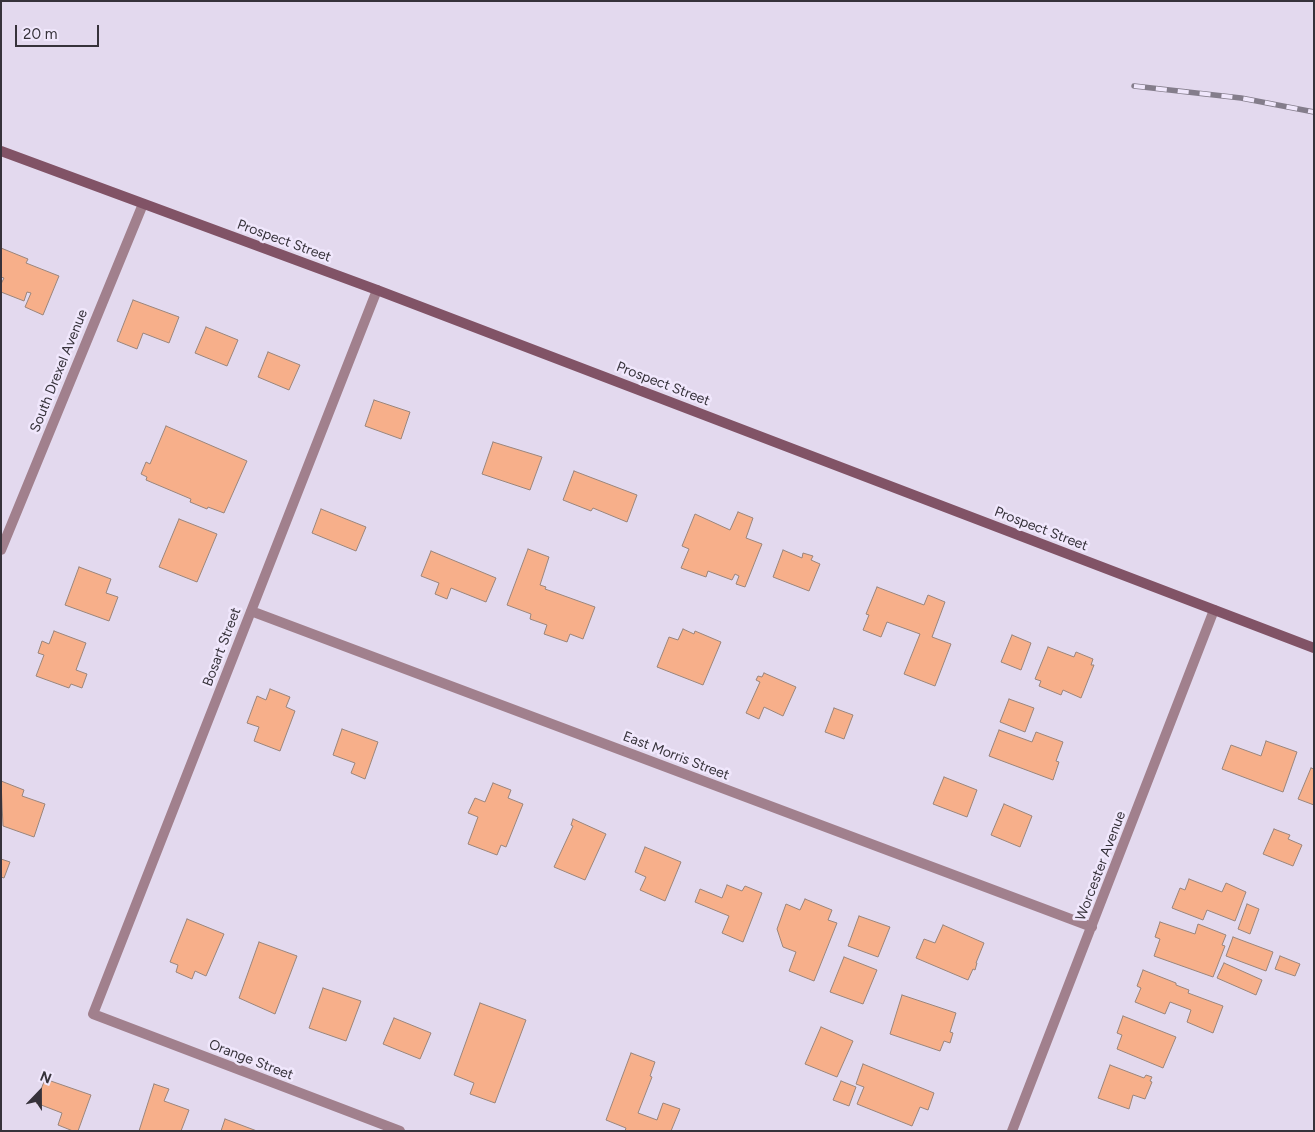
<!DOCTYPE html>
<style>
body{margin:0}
#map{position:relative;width:1315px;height:1132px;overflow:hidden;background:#e3d9ee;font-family:Figtree,sans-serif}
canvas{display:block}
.frame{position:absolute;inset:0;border:2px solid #36323a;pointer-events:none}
.north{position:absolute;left:15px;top:1067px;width:50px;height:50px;-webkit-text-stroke:4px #f0e7fc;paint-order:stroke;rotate:22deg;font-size:14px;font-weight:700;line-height:20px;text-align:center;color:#36323a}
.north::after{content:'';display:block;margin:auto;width:18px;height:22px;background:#36323a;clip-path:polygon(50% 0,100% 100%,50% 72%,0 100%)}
.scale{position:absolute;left:15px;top:25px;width:84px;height:22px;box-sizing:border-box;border:2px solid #36323a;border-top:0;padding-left:6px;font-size:15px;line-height:18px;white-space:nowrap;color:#36323a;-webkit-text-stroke:4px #f0e7fc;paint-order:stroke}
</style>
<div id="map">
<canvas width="1315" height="1132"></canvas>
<div class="frame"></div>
<div class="north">N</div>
<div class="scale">20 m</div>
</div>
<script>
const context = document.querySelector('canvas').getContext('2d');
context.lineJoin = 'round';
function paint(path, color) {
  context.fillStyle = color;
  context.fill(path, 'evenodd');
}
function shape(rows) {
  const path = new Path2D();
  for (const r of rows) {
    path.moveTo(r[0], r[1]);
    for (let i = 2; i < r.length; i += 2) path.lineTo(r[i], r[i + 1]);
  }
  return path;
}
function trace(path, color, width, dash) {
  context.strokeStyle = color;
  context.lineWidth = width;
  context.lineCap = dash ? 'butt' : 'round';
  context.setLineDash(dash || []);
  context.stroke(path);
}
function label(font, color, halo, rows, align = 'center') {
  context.font = font + ' Figtree,sans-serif';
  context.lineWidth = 5;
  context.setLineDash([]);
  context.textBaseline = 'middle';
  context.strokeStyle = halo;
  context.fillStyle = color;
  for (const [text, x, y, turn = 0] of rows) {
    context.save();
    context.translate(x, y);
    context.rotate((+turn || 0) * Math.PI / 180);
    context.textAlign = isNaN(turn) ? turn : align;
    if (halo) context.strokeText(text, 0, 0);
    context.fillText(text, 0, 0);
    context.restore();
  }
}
const building = shape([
 [1,248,28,259,26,263,59,276,43,315,25,307,31,293,27,292,24,301,1,292,1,284,4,278,1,277,1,248],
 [133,300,179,317,169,343,143,333,137,349,117,341,133,300],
 [206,327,238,340,227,366,195,353,206,327],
 [268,352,300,365,289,390,258,377,268,352],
 [374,400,410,412,401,439,365,426,374,400],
 [166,426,247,461,224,513,208,507,207,509,190,502,191,499,146,480,147,477,141,474,146,462,150,464,166,426],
 [493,442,542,457,530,490,482,474,493,442],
 [574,471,637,495,627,522,593,508,591,511,563,500,574,471],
 [321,509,366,527,356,551,312,533,321,509],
 [738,512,753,518,746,538,762,544,745,587,736,584,739,576,735,574,732,580,708,571,706,577,681,568,689,549,682,546,695,514,730,530,738,512],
 [179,519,217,534,197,582,159,567,179,519],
 [528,549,549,557,540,585,546,587,545,589,595,607,583,639,570,634,567,642,544,634,547,625,530,619,531,614,507,605,528,549],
 [783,550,802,558,803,553,813,556,811,560,820,564,809,591,773,577,783,550],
 [431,551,496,578,486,602,451,588,447,599,435,594,439,583,421,576,431,551],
 [79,567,111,579,106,593,118,597,109,621,65,605,79,567],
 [877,587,924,605,928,595,945,602,932,637,951,644,935,686,904,674,920,634,887,622,881,637,863,630,869,615,866,614,877,587],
 [683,629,694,634,695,631,721,642,703,685,657,667,669,637,678,640,683,629],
 [54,631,86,643,76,670,87,674,82,688,71,684,69,688,36,676,44,655,38,653,42,641,49,644,54,631],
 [1012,635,1031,643,1021,670,1001,662,1012,635],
 [1048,647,1074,657,1076,652,1093,659,1091,665,1094,665,1081,698,1063,690,1061,695,1039,686,1041,681,1035,679,1048,647],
 [764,673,796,687,783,716,764,707,759,719,746,713,760,682,756,680,758,676,762,677,764,673],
 [270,689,290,697,286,707,295,711,280,751,254,741,259,727,247,723,257,696,266,700,270,689],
 [1009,699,1034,708,1025,732,1000,722,1009,699],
 [834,708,853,715,844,739,825,732,834,708],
 [342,729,378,742,365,779,351,773,355,763,333,755,342,729],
 [999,730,1032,742,1036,732,1063,742,1056,761,1059,762,1053,780,989,756,999,730],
 [1266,741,1297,752,1283,792,1222,769,1231,745,1261,756,1266,741],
 [1311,768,1314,769,1314,805,1298,799,1311,768],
 [944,777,977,790,967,817,933,804,944,777],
 [1,781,24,790,22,796,45,804,34,837,3,826,1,781],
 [493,783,511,790,508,798,523,804,506,847,501,845,497,855,468,844,478,817,468,813,475,798,485,802,493,783],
 [1004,804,1032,816,1020,847,991,835,1004,804],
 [573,819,606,834,585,880,554,867,573,826,571,825,573,819],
 [1274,829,1290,835,1288,839,1302,845,1293,866,1263,854,1274,829],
 [645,847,681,862,665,901,640,890,646,877,635,872,645,847],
 [1,859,10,862,4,878,1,877,1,859],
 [1189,879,1222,892,1226,883,1246,892,1235,921,1207,910,1203,920,1172,908,1180,888,1185,890,1189,879],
 [727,885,742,891,745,886,762,893,743,942,722,933,729,916,695,902,700,889,722,898,727,885],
 [805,899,832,910,828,920,837,923,814,981,789,971,796,952,783,947,777,929,786,904,800,910,805,899],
 [1247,904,1259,909,1250,934,1238,929,1247,904],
 [859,916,890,927,878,957,848,946,859,916],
 [187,919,224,934,206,976,195,971,192,979,176,972,178,965,170,962,187,919],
 [1160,922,1195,934,1198,924,1226,935,1222,945,1225,946,1213,977,1154,956,1160,939,1155,937,1160,922],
 [943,925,984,943,976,963,977,963,975,970,973,969,968,980,916,958,924,939,935,943,943,925],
 [1233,937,1273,952,1266,971,1226,956,1233,937],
 [259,942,297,956,275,1014,239,998,259,942],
 [1280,956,1300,964,1295,976,1275,969,1280,956],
 [844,957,877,970,863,1004,830,992,844,957],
 [1224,963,1262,980,1256,995,1217,978,1224,963],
 [1143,970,1176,983,1176,985,1189,990,1188,993,1223,1006,1213,1033,1187,1022,1191,1010,1170,1002,1165,1014,1135,1002,1141,988,1137,986,1143,970],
 [323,988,361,1001,346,1041,309,1028,323,988],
 [902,995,956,1013,950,1032,953,1033,950,1043,944,1041,940,1051,890,1034,902,995],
 [480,1003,526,1020,495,1103,470,1094,474,1083,454,1075,480,1003],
 [1123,1016,1176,1037,1163,1068,1117,1049,1122,1035,1117,1033,1123,1016],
 [394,1018,431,1033,420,1059,383,1044,394,1018],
 [821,1027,853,1041,837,1077,805,1064,821,1027],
 [631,1053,655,1062,650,1076,652,1077,638,1113,657,1120,663,1103,680,1109,671,1131,625,1131,626,1128,606,1120,631,1053],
 [863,1064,934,1093,928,1110,920,1107,912,1126,857,1104,864,1087,856,1084,863,1064],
 [1110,1065,1144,1078,1146,1075,1152,1077,1150,1081,1152,1082,1145,1099,1133,1095,1129,1109,1098,1098,1110,1065],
 [45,1079,91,1095,78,1131,73,1131,58,1125,62,1113,36,1103,45,1079],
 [841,1081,856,1087,849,1106,833,1100,841,1081],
 [154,1084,169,1089,164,1101,189,1110,181,1131,139,1131,154,1084],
 [225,1119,257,1131,221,1131,225,1119]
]);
paint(building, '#f7af8a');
trace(building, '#9a857b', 1);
trace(shape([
 [377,290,93,1014,400,1131],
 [1,550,143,204],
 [251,611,1092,927],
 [1012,1131,1214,610]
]), '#a1808d', 10);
trace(shape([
 [1,151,377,290,1314,648]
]), '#815366', 10);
const rail = shape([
 [1134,86,1241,98,1314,112]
]);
trace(rail, '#847d8b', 5.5);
trace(rail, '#f0e7fc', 4, [11]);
label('14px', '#36323a', '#f0e7fc', [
 ["Prospect Street",284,241,20],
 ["South Drexel Avenue",59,371,-68],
 ["Prospect Street",663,384,21],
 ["Prospect Street",1041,529,21],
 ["Bosart Street",222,647,-69],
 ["East Morris Street",676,756,21],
 ["Worcester Avenue",1101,866,-69],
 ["Orange Street",251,1060,21]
]);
</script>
